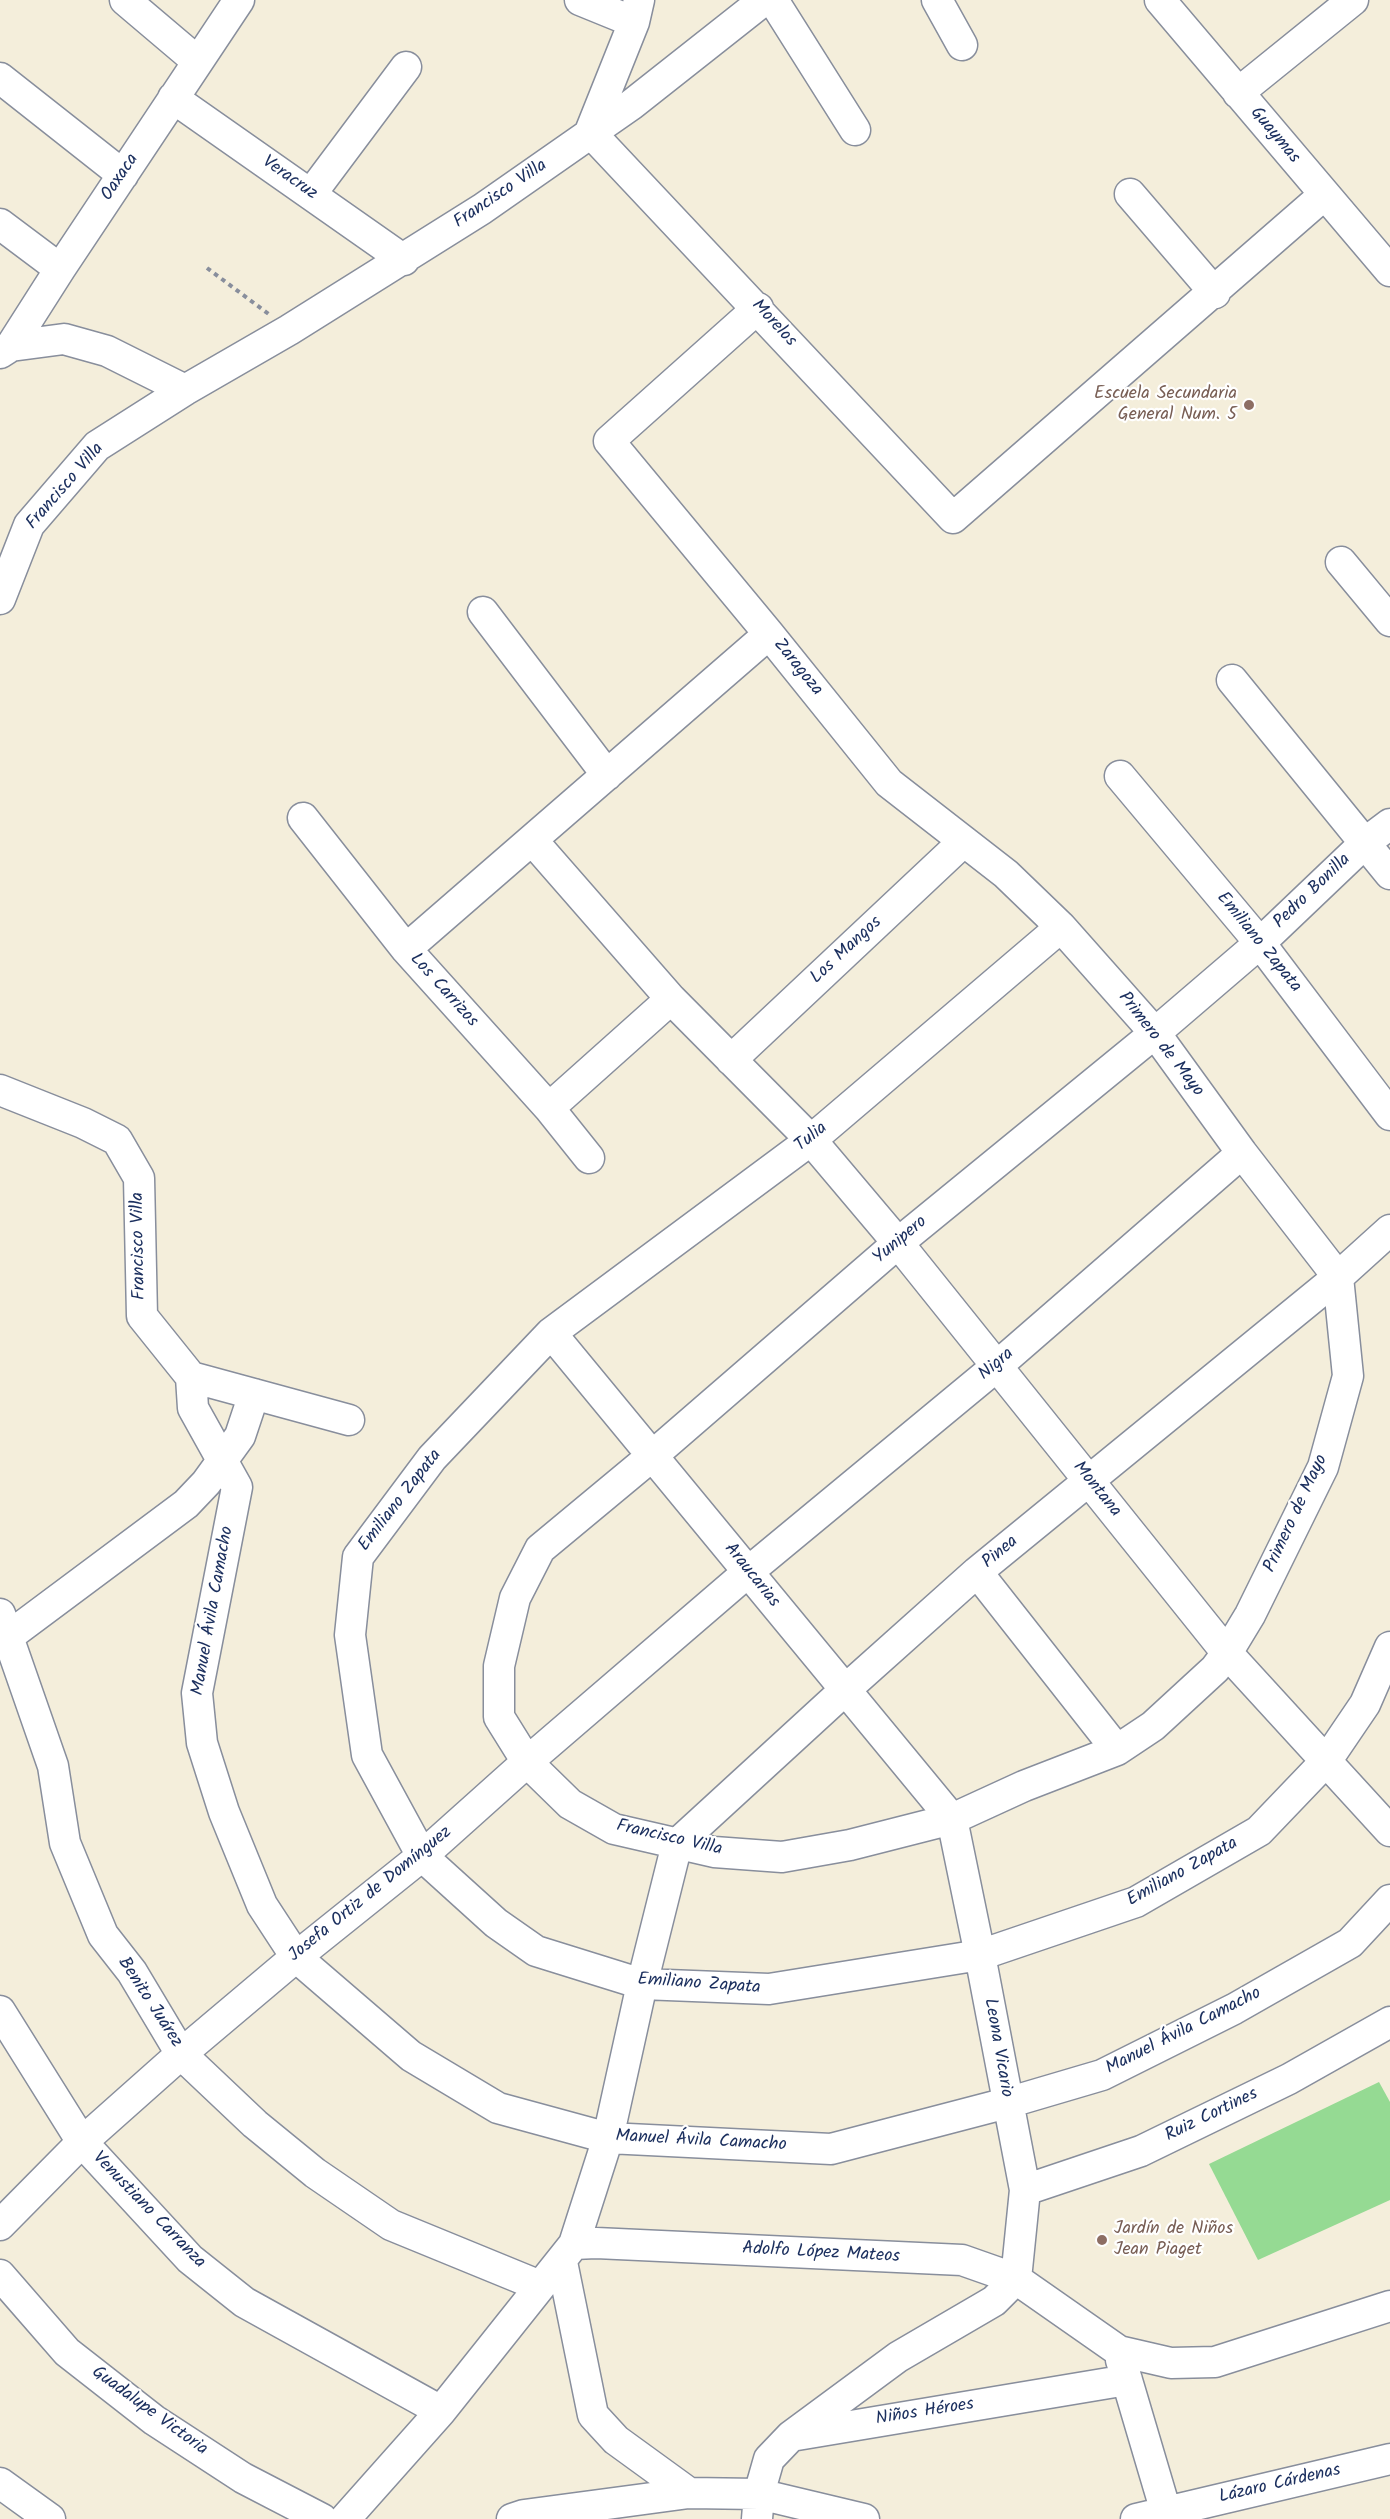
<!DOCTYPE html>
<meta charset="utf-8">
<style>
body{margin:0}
canvas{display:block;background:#f4eedb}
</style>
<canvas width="1390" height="2519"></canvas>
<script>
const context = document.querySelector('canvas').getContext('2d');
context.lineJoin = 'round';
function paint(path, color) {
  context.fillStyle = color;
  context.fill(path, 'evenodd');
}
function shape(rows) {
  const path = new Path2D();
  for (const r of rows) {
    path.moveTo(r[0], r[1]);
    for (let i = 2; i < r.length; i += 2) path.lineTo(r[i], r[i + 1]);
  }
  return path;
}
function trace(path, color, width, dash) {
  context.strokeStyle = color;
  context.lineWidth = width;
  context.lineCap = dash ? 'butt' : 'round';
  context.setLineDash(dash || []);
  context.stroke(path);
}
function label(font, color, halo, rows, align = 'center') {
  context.font = font + ' Kalam,sans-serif';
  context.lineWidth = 4.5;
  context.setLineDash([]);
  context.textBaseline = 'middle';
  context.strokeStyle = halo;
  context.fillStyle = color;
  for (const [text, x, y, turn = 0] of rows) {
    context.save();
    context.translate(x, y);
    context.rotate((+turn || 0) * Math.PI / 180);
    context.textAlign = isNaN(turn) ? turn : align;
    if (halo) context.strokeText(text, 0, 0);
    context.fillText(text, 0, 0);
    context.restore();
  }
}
paint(shape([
 [1379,2082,1390,2102,1390,2200,1258,2260,1209,2164]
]), '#95da93');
const minor = shape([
 [125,0,197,61],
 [580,0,634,22],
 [773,0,855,130],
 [937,0,962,45],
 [1160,0,1390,271],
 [0,78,123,175],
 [1238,93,1353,0],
 [173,98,404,260],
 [590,132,953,518,1324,195],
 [590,132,634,22,639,0],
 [311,194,406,67],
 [1130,194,1215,293],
 [0,224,60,269],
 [758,308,609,441,769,634,889,783,1006,874,1061,927,1155,1033,1242,1153,1338,1277,1348,1376,1323,1467,1250,1615,1227,1653,1215,1669,1153,1726,1117,1750,1024,1786,952,1819,850,1845,782,1857,714,1852,614,1829,570,1804,527,1762,499,1717,499,1666,515,1598,540,1549,652,1456,898,1243,1155,1033,1260,943,1366,842,1390,824],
 [11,346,64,339,107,351,185,390],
 [0,353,11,346,60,269,239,0],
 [1341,562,1390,621],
 [0,599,29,525,97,446,185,390,289,330,482,209,631,105,764,0],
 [483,612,607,775],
 [1232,680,1390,874],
 [1120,776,1260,943,1390,1115],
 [303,818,406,949,549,1108,589,1158],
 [532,840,671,999,811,1140,898,1243,1227,1653,1390,1831],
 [1061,927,811,1140,551,1333,432,1458,358,1557,350,1635,367,1755,422,1856,496,1923,536,1951,642,1984,769,1989,980,1955,1136,1902,1259,1831,1327,1760,1365,1704,1390,1647],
 [406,949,769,634],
 [731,1060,963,842],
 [0,1090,83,1123,117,1140,139,1178,142,1316,191,1377,349,1420],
 [549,1108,671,999],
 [551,1333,952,1819,980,1955,1025,2190,1016,2279,994,2301,898,2357,791,2436],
 [191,1377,193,1408,237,1487,197,1693,202,1743,224,1812,262,1905,296,1957,411,2056,498,2108,608,2138,831,2149,1007,2103,1102,2075,1234,2009,1350,1943,1390,1900],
 [977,1572,1117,1750],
 [0,1614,53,1766,65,1843,103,1935,132,1972,181,2054,255,2124,315,2173,391,2225,540,2286],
 [9,1636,186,1504,206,1483,240,1436,254,1394],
 [0,2011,82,2142,190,2259,244,2302,441,2411],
 [1025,2190,1141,2151,1289,2079,1390,2022],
 [0,2225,82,2142,181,2054,296,1957,422,1856,527,1762,748,1572,997,1366,1242,1153],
 [574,2244,596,2243,962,2260,1016,2279,1119,2351,1171,2363,1215,2362,1390,2306],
 [562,2262,593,2415,616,2440,689,2493],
 [0,2275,67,2352,154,2420,243,2478,322,2519],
 [1121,2360,1166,2512],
 [0,2483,50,2519],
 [345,2519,441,2411,574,2244,608,2138,642,1984,677,1844,845,1690,977,1572,1338,1277,1390,1230],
 [512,2519,524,2515,689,2493,759,2494,864,2519],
 [757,2519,759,2494,769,2459,791,2436,1127,2380],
 [1136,2519,1390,2459]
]);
trace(minor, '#888e9c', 33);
trace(shape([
 [207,268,270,315]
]), '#888e9c', 4, [4.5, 4.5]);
trace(minor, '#fff', 30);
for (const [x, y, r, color] of [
 [1249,405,6,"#8d6e63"],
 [1102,2240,6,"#8d6e63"]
]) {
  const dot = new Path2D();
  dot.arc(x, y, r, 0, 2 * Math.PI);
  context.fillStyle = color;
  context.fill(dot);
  trace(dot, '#fff', 2);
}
label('18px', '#1b2f5e', '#fff', [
 ["Guaymas",1274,136,50],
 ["Oaxaca",121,178,-56],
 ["Veracruz",289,179,35],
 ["Francisco Villa",501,195,-34],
 ["Morelos",773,324,47],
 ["Francisco Villa",66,487,-49],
 ["Zaragoza",797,668,51],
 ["Pedro Bonilla",1313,892,-44],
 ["Emiliano Zapata",1258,943,51],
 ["Los Mangos",847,951,-43],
 ["Los Carrizos",443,991,48],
 ["Primero de Mayo",1160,1045,52],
 ["Tulia",812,1138,-39],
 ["Yunipero",901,1241,-40],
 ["Francisco Villa",140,1246,-91],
 ["Nigra",997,1365,-40],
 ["Montana",1096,1490,51],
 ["Emiliano Zapata",401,1501,-52],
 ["Primero de Mayo",1297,1514,-65],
 ["Pinea",1001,1553,-40],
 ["Araucarias",751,1576,51],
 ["Manuel Ávila Camacho",214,1611,-80],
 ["Francisco Villa",669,1839,13],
 ["Emiliano Zapata",1183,1873,-29],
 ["Josefa Ortiz de Domínguez",371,1895,-39],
 ["Emiliano Zapata",699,1985,4],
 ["Benito Juárez",149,2003,57],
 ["Manuel Ávila Camacho",1184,2032,-27],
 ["Leona Vicario",997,2048,80],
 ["Ruiz Cortines",1212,2116,-26],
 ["Manuel Ávila Camacho",701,2142,3],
 ["Venustiano Carranza",148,2211,46],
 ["Adolfo López Mateos",821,2254,3],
 ["Guadalupe Victoria",149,2412,36],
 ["Niños Héroes",925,2413,-9],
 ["Lázaro Cárdenas",1280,2485,-13]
]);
label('18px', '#785e54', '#fff', [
 ["Escuela Secundaria",1237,395],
 ["General Num. 5",1237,416],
 ["Jardín de Niños",1114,2230,"left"],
 ["Jean Piaget",1114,2251,"left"]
], 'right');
</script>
